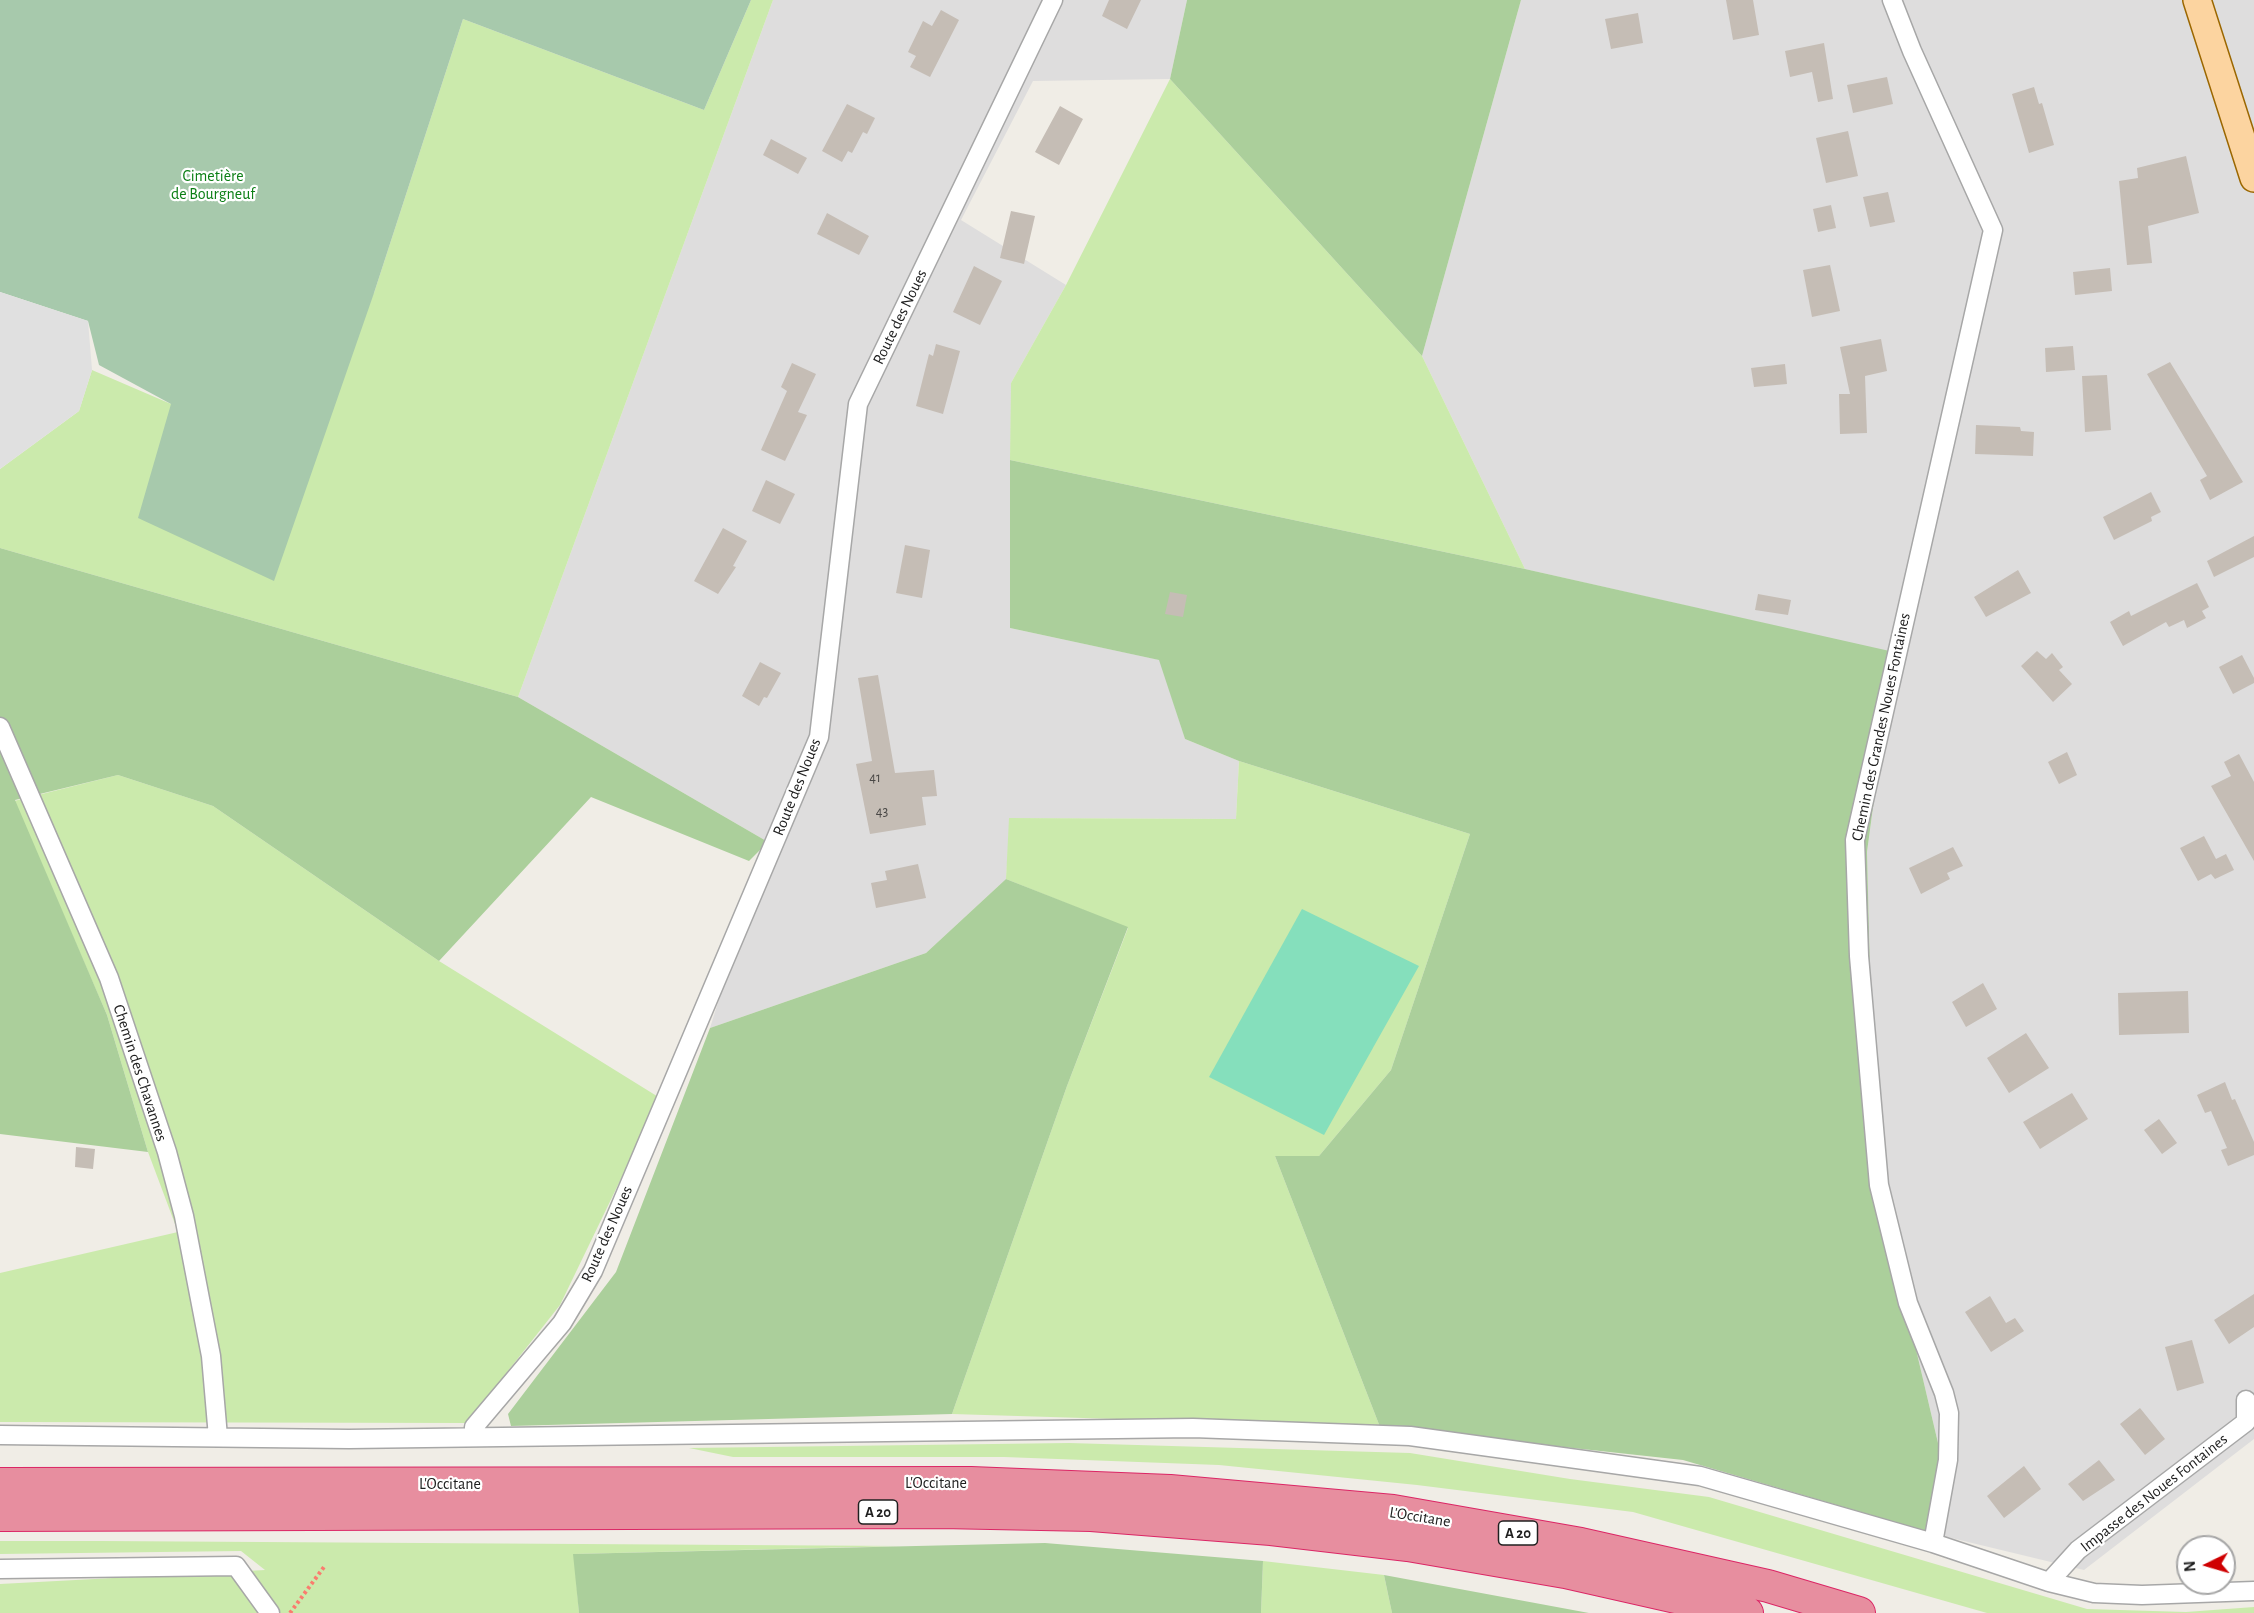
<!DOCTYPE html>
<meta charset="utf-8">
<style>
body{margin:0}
#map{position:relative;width:2254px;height:1613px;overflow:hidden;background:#f0ede6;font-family:"Alegreya Sans",sans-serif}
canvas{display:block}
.north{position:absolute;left:2176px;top:1535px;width:60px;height:60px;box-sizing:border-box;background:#fff;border:2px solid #a6a6a6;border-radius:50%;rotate:265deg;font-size:16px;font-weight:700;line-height:24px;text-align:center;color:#202020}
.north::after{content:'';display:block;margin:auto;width:21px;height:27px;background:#cf0001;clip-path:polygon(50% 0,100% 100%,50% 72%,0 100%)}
</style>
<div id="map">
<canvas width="2254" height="1613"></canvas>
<div class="north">N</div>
</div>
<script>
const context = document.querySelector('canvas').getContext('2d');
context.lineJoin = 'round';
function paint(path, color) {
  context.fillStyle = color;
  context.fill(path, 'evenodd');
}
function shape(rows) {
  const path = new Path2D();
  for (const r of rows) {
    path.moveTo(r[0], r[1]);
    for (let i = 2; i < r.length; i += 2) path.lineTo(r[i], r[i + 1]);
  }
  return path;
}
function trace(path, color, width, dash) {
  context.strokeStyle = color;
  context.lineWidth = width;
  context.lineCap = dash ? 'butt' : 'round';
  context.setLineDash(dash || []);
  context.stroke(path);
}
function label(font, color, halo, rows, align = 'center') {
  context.font = font + ' "Alegreya Sans",sans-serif';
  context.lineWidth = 4.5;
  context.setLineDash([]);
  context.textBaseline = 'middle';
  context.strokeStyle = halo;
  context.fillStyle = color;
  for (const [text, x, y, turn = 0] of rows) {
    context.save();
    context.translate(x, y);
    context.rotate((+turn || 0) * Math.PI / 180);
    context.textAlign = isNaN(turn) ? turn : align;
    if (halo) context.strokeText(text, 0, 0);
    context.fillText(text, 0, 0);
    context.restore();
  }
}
paint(shape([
 [773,0,1187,0,1170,79,1033,81,961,220,1066,285,1011,383,1010,628,1160,660,1185,739,1239,761,1236,819,1010,818,1006,879,926,953,710,1028,768,842,518,697],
 [1521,0,2254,0,2254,1439,2084,1570,1939,1535,1938,1443,1875,1175,1867,852,1894,653,1525,569,1422,356]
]), '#dedddd');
paint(shape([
 [751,0,773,0,518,697,0,548,0,469,79,411,92,370,171,404,374,293,463,19,704,110],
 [1170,79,1422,356,1525,569,1010,460,1011,383,1066,285],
 [1239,761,1470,834,1391,1070,1319,1156,1275,1156,1380,1427,952,1414,1067,1086,1128,928,1006,879,1009,818,1236,819],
 [118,775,213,806,439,961,660,1098,560,1305,467,1423,0,1422,0,1273,178,1232,148,1152,107,1015,14,801],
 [1069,1443,1410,1453,1570,1479,1709,1497,2087,1609,2186,1612,2254,1607,2254,1613,1987,1613,1633,1512,1417,1485,1219,1465,1004,1457,733,1457,689,1448],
 [0,1541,102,1541,901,1546,574,1554,579,1613,0,1613,0,1584,265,1570,241,1551,0,1554],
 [1263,1561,1384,1575,1392,1613,1261,1613]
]), '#cbeaac');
paint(shape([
 [1187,0,1521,0,1422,356,1170,79],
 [1010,460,1525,569,1894,652,1867,852,1875,1175,1938,1443,1939,1535,1683,1460,1380,1427,1275,1156,1319,1156,1391,1070,1470,834,1239,761,1185,739,1159,660,1010,628],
 [0,548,518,697,768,842,749,861,591,797,439,961,213,806,118,775,15,800,107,1015,148,1152,0,1134],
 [1006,879,1128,927,1067,1086,952,1414,511,1426,508,1414,616,1272,710,1028,926,953],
 [1045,1543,1263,1561,1261,1613,579,1613,573,1554],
 [1384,1575,1589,1613,1392,1613]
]), '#abcf9b');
paint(shape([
 [0,0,751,0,704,110,463,19,374,293,274,581,138,518,171,404,99,365,88,321,0,292]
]), '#a7c9ac');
paint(shape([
 [1302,909,1419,966,1324,1135,1209,1077]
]), '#85dfbc');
paint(shape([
 [0,292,88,321,92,370,79,411,0,469]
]), '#e0e0e0');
paint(shape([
 [1109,0,1141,0,1127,29,1102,16],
 [1726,0,1753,0,1759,35,1733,40],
 [941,10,959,20,930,77,910,67,916,56,908,52,923,21,932,26],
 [1638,13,1643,43,1611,49,1605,19],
 [1824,43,1833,99,1818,102,1812,72,1790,77,1785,51],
 [1887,77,1893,104,1853,113,1847,85],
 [2034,87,2039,104,2042,103,2054,145,2029,153,2012,94],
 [847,104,875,118,867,134,863,132,852,153,848,151,842,162,822,151],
 [1060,106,1083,119,1059,165,1035,152],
 [1848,131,1858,176,1826,183,1816,138],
 [771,139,807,158,798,174,763,155],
 [2186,156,2199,213,2148,226,2152,263,2127,265,2119,181,2138,178,2137,168],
 [1888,192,1895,222,1870,227,1863,197],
 [1831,205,1836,228,1818,232,1813,209],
 [1011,211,1035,216,1024,264,1000,258],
 [827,213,869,236,859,255,817,234],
 [1830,265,1840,311,1812,317,1803,270],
 [974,266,1002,281,980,325,953,312],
 [2110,268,2112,291,2075,295,2073,272],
 [1881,339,1887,371,1865,376,1867,433,1840,434,1839,394,1850,394,1840,347],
 [936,344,960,351,943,414,916,406,929,354,933,356],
 [2073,346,2075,370,2046,372,2045,348],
 [2170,362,2243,482,2210,500,2200,480,2207,476,2147,374],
 [792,363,816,374,798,412,807,415,785,461,761,450,787,391,781,387],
 [1785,364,1787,384,1754,387,1751,368],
 [2107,375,2111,430,2085,432,2082,376],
 [1976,425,2020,427,2021,431,2034,432,2033,456,1975,454],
 [766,480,795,494,780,524,752,511],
 [2151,492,2161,512,2151,517,2152,521,2114,540,2103,517],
 [723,528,747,541,733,566,736,567,718,594,694,581],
 [2254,536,2254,557,2214,577,2207,561],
 [905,545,930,550,922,598,896,593],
 [2018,570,2031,593,1986,617,1974,597],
 [2197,583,2209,607,2202,611,2206,618,2187,628,2184,620,2169,627,2166,622,2123,646,2110,622,2129,611,2131,616],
 [1170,592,1187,595,1183,617,1165,614],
 [1758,594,1791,600,1788,615,1755,610],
 [2037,651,2046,659,2052,653,2063,667,2059,670,2072,684,2053,702,2021,666],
 [2242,655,2254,678,2254,683,2233,694,2219,667],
 [760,662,781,673,767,698,764,697,759,706,742,696],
 [878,675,895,773,934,770,937,796,922,797,926,825,870,834,856,764,872,761,858,678],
 [2067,752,2077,775,2059,784,2048,762],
 [2239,754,2254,782,2254,861,2211,786,2231,776,2224,762],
 [2204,836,2216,859,2226,854,2234,870,2215,879,2211,874,2198,881,2180,848],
 [1953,847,1963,866,1947,873,1950,879,1921,894,1909,868],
 [918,864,926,898,876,908,871,883,887,880,885,871],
 [1983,983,1997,1009,1966,1027,1952,1002],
 [2188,991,2189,1033,2119,1035,2118,993],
 [2026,1033,2049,1068,2009,1093,1987,1058],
 [2225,1082,2232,1100,2235,1099,2254,1142,2254,1155,2228,1166,2221,1150,2227,1148,2211,1111,2205,1113,2197,1095],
 [2072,1093,2088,1119,2040,1149,2023,1122],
 [2159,1119,2177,1143,2162,1154,2144,1130],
 [76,1147,95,1149,93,1169,75,1167],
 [2254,1294,2254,1327,2229,1344,2214,1320],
 [1990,1296,2006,1323,2015,1318,2024,1331,1991,1352,1965,1312],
 [2192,1340,2204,1383,2177,1391,2165,1347],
 [2140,1408,2165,1439,2145,1455,2120,1424],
 [2099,1460,2115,1480,2083,1501,2068,1484],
 [2024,1466,2041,1489,2004,1518,1987,1496]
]), '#c5bdb5');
const minor = shape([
 [1892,0,1912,51,1993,230,1855,840,1859,956,1879,1185,1908,1303,1944,1393,1949,1413,1948,1460,1933,1543],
 [0,727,109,978,167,1152,184,1216,211,1356,218,1437],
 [0,1435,349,1439,1193,1428,1410,1436,1700,1476,1933,1543,2049,1582,2094,1593,2142,1595,2254,1591],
 [474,1436,474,1427,562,1323,593,1271,819,737,858,404,1053,0],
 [0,1569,236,1566,270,1613],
 [2049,1582,2078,1550,2246,1422,2246,1400]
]);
const primary = shape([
 [2197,0,2254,178]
]);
const motorway = shape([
 [0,1484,971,1483,1170,1491,1393,1511,1581,1544,1768,1586,1859,1613],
 [0,1515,941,1512,1091,1515,1271,1529,1408,1545,1565,1572,1747,1613]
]);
trace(minor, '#a7a7a7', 21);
trace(primary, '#9b6700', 30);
trace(motorway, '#db2665', 34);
trace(shape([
 [290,1613,324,1567]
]), '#fa7c6e', 4, [3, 3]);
trace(minor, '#fff', 18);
trace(primary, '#fcd4a0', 27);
trace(motorway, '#e78e9f', 32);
label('14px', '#494745', null, [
 ["41",875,778],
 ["43",882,812]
]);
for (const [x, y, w] of [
 [878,1512,39],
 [1518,1533,39]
]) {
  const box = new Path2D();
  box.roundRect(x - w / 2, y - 12, w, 24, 4.5);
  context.fillStyle = '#fff';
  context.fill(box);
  trace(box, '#202020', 1.5);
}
label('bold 15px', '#202020', null, [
 ["A 20",878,1512],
 ["A 20",1518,1533]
]);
label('16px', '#0c7f15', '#fff', [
 ["Cimetière",213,176],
 ["de Bourgneuf",213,194]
]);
label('16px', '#202020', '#fff', [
 ["Route des Noues",900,317,-64],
 ["Chemin des Grandes Noues Fontaines",1881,727,-78],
 ["Route des Noues",797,787,-68],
 ["Chemin des Chavannes",140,1073,72],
 ["Route des Noues",607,1234,-66],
 ["L'Occitane",936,1483],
 ["L'Occitane",450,1484],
 ["Impasse des Noues Fontaines",2154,1493,-38],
 ["L'Occitane",1420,1517,9]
]);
</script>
